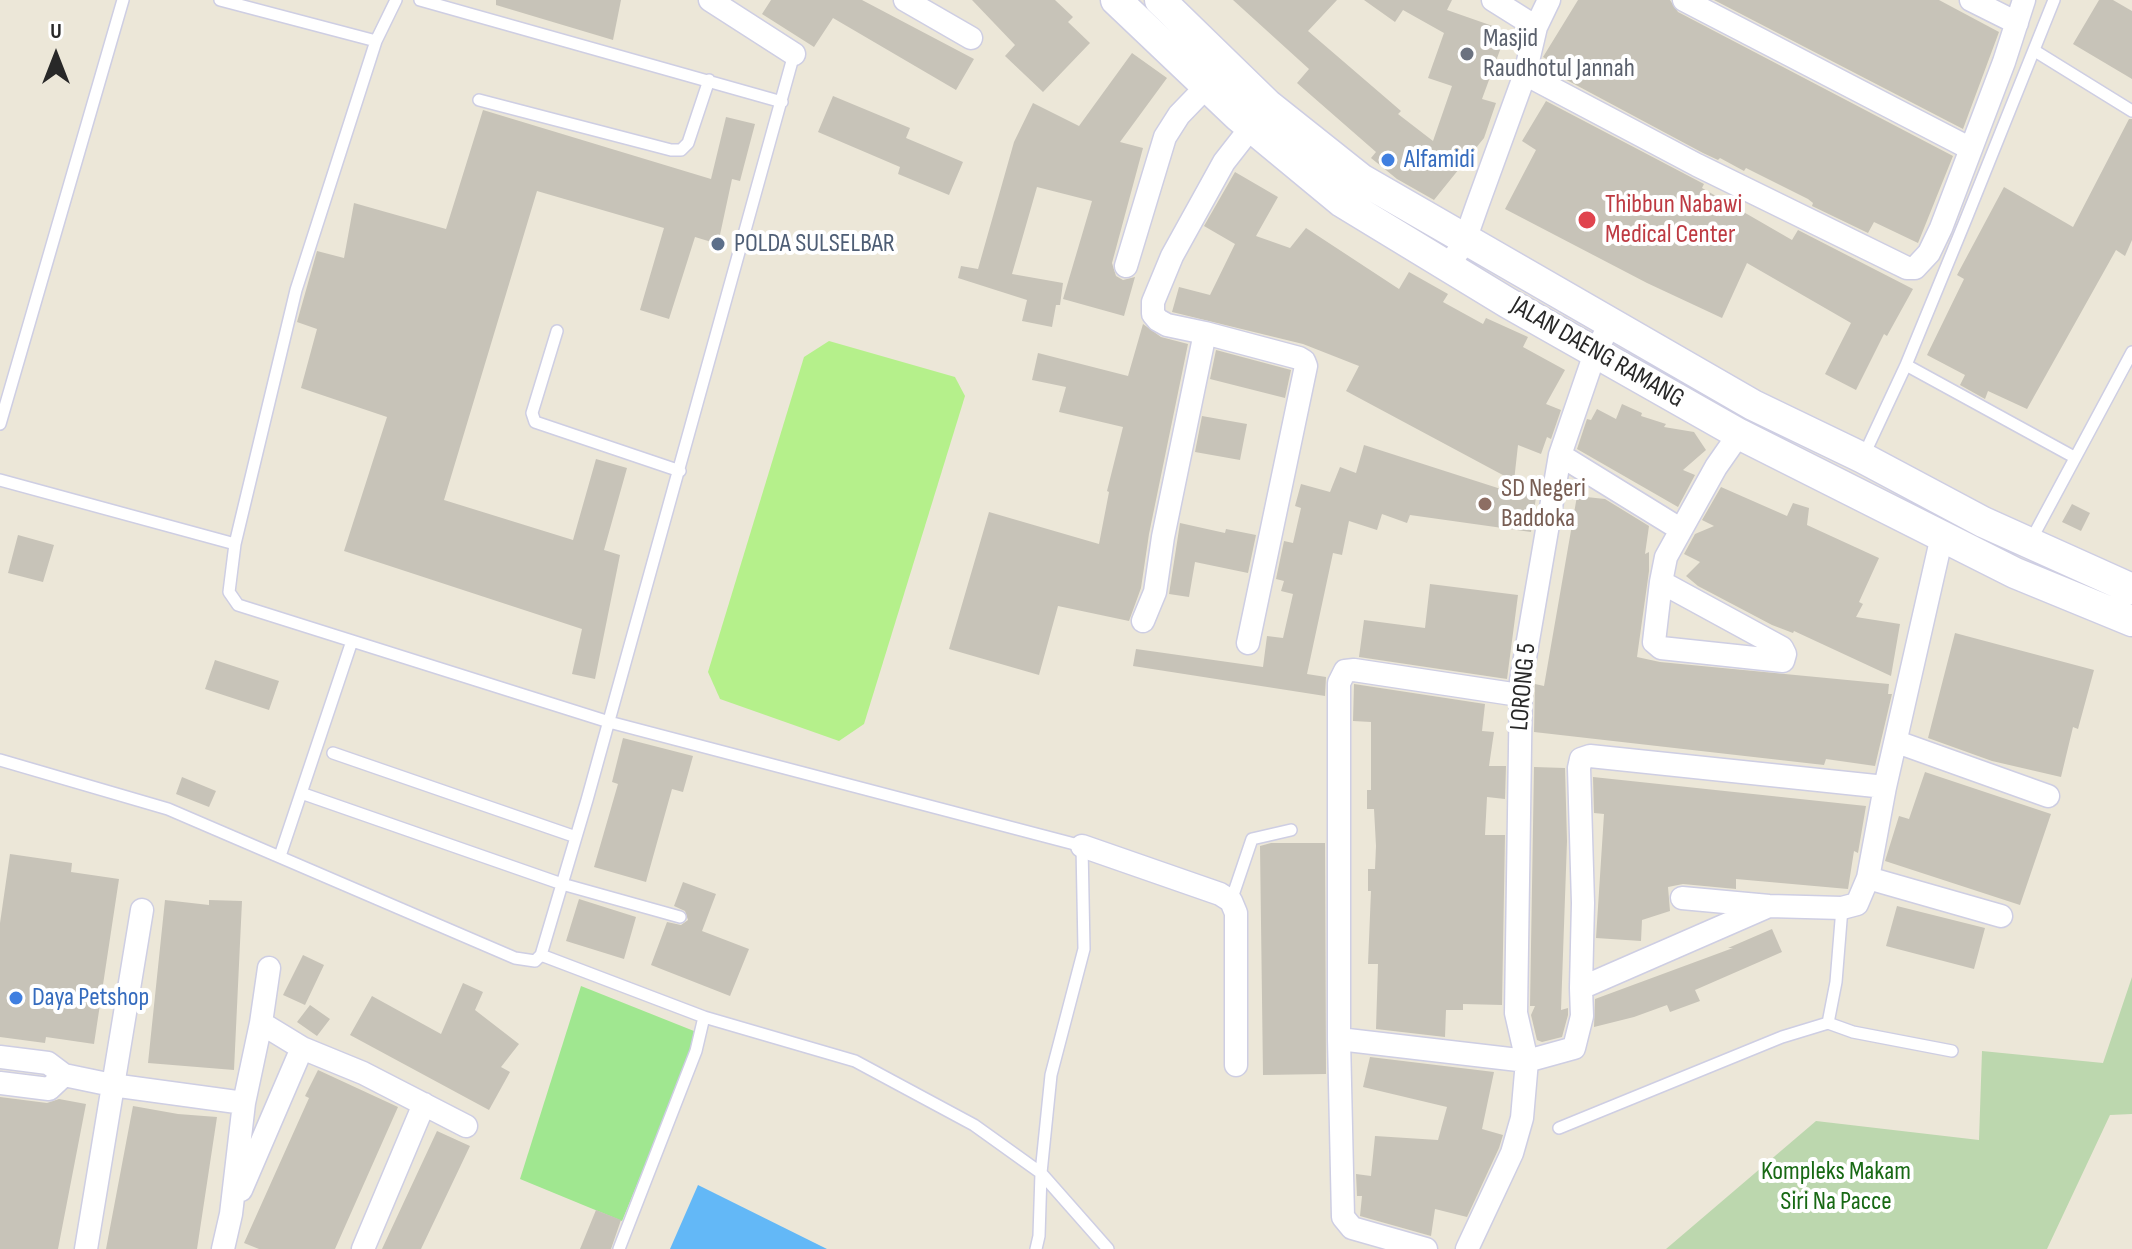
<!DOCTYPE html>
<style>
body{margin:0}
#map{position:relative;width:2132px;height:1249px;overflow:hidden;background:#ece7d8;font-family:"Sofia Sans Condensed",sans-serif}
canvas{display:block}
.north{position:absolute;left:16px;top:16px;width:80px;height:80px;-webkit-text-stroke:6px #fff;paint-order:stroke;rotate:0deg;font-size:22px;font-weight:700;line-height:32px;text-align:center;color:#282828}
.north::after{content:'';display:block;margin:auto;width:28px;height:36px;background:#282828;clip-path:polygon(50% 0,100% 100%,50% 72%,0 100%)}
</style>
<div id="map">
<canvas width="2132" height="1249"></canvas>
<div class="north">U</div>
</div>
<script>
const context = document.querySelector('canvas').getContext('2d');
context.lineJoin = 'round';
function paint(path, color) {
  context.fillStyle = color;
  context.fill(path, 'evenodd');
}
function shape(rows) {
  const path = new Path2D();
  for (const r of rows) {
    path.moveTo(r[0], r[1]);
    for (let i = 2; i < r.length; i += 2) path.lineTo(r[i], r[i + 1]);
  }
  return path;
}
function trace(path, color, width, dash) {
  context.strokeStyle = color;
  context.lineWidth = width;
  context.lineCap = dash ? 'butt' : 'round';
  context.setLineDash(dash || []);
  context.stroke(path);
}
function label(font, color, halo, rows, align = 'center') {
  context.font = font + ' "Sofia Sans Condensed",sans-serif';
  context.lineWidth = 8;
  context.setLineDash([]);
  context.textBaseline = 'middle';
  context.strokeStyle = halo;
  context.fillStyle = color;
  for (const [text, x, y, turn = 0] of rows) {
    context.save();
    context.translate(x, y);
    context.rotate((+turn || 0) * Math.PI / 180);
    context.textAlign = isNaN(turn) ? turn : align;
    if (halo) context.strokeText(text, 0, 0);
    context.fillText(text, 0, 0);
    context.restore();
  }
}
paint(shape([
 [581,986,699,1033,622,1221,520,1179]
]), '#a0e790');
paint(shape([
 [2132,977,2132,1114,2110,1115,2047,1249,1666,1249,1816,1121,1979,1140,1982,1051,2103,1063]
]), '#bcd7ae');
paint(shape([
 [829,341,955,377,965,396,864,724,839,741,720,699,708,672,804,357]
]), '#b5f08b');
paint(shape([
 [698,1185,827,1249,670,1249]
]), '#63b8f7');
paint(shape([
 [496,0,621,0,613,40,496,5],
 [771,0,862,0,974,59,956,90,833,18,814,47,762,14],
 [972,0,1055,0,1073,17,1068,22,1090,43,1043,92,1005,56,1015,45],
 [1233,0,1337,0,1308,31,1401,111,1398,114,1433,141,1452,86,1428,78,1444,33,1403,10,1395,22,1364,0,1452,0,1447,10,1507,31,1482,99,1496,103,1484,138,1434,200,1397,179,1371,158,1376,152,1297,83,1309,69],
 [1578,0,1670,0,1678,12,1953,156,1918,243,1874,222,1868,233,1812,206,1813,203,1808,199,1746,168,1744,171,1720,158,1718,160,1703,153,1561,77,1565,70,1543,57],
 [1714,0,1939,0,1999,32,1963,129],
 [2099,0,2113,0,2132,11,2132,79,2073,44],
 [1132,53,1167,78,1120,142,1143,148,1112,263,1116,276,1123,280,1135,277,1124,316,1063,299,1092,201,1037,187,1012,274,1063,283,1060,305,1056,305,1052,327,1022,321,1027,300,958,278,961,266,978,269,1014,142,1033,103,1079,126],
 [833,96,910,128,906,138,963,162,949,195,898,174,900,167,818,132],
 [1546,101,1704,184,1702,188,1792,240,1798,230,1913,289,1887,336,1884,334,1856,390,1825,374,1851,323,1747,263,1722,318,1647,283,1505,209,1536,150,1522,141],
 [483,110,711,179,726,117,755,124,740,181,732,179,718,244,695,237,669,319,640,310,664,228,537,191,444,500,573,540,596,459,627,468,604,550,620,555,595,679,572,674,582,629,344,551,387,417,301,388,317,329,297,322,317,251,344,258,354,203,446,229],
 [2129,119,2132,119,2132,240,2125,256,2116,250,2027,409,1988,391,1985,399,1960,385,1965,375,1927,355,1964,279,1957,275,2004,187,2073,227],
 [1235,172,1278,197,1256,236,1290,248,1306,228,1399,289,1409,272,1448,294,1443,302,1483,324,1486,318,1528,337,1523,347,1565,370,1546,404,1561,410,1551,439,1547,437,1541,454,1518,445,1514,481,1346,391,1359,366,1303,344,1172,312,1179,287,1210,295,1235,244,1204,226],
 [1143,324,1161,337,1188,344,1149,534,1141,588,1129,621,1058,606,1039,675,949,649,989,512,1099,544,1109,492,1107,491,1123,427,1059,412,1066,387,1032,380,1038,353,1128,376],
 [1216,350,1291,370,1285,398,1210,379],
 [1622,404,1642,413,1641,416,1666,424,1664,427,1694,432,1706,450,1683,470,1695,475,1678,507,1577,449,1587,419,1591,420,1597,409,1616,419],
 [1202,416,1247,424,1240,460,1195,452],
 [1364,445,1504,490,1506,486,1537,490,1531,532,1410,515,1407,523,1382,514,1377,530,1349,521,1342,555,1333,553,1307,674,1326,677,1325,696,1133,666,1136,649,1263,667,1267,636,1283,638,1293,594,1281,591,1284,581,1276,579,1284,541,1293,543,1301,508,1295,506,1301,484,1330,492,1340,467,1356,473],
 [1721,487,1787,516,1793,503,1809,508,1807,525,1879,558,1859,602,1863,604,1856,617,1900,624,1891,676,1794,631,1793,633,1772,625,1698,586,1686,576,1700,562,1684,554,1695,534,1714,526,1702,520],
 [1577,496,1605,499,1649,526,1645,554,1649,552,1649,571,1637,657,1660,662,1889,684,1888,694,1892,694,1875,766,1826,759,1824,765,1534,732,1535,684,1544,686],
 [2072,504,2090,513,2081,531,2062,522],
 [1180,523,1225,533,1226,529,1256,535,1248,573,1195,562,1189,597,1169,594],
 [18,535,54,545,43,582,8,573],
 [1430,584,1518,595,1507,679,1359,657,1364,620,1425,628],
 [1955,633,2094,670,2078,729,2073,727,2061,777,1992,761,1928,738],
 [215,660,279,681,269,710,205,689],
 [1354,684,1485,704,1482,731,1494,732,1489,766,1506,766,1505,799,1487,797,1485,835,1505,835,1502,1005,1463,1004,1463,1010,1446,1010,1445,1037,1376,1029,1378,964,1368,964,1371,891,1368,891,1368,869,1375,869,1376,846,1374,809,1367,809,1367,790,1371,790,1371,722,1353,721],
 [623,738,693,756,683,792,672,789,646,882,594,867,618,784,612,782],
 [1534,767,1565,768,1567,841,1561,1010,1568,1008,1568,1015,1562,1037,1542,1042,1537,1040,1531,1015,1535,1006,1530,1006],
 [1925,772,2051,814,2020,905,1885,861,1899,816,1909,819],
 [182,777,216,791,209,807,176,794],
 [1593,777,1866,806,1858,853,1854,851,1848,889,1736,879,1736,889,1683,884,1668,887,1670,911,1642,920,1641,941,1596,938,1604,814,1594,813],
 [1271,843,1325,843,1326,1074,1263,1075,1260,846],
 [10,854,72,863,71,872,119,879,94,1044,46,1037,45,1043,0,1037,0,923],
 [683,882,716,894,702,931,749,949,730,996,651,965,667,922,681,925,688,920,685,911,674,906],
 [579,899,636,917,624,959,566,941],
 [165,900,209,905,209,900,242,901,234,1070,148,1063],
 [1897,906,1985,928,1974,969,1886,946],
 [1772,929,1782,952,1695,990,1700,1001,1670,1012,1667,1005,1634,1017,1594,1027,1595,999,1733,948,1728,948],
 [303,955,324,965,305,1005,283,995],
 [463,983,483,992,475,1010,519,1044,501,1067,510,1072,489,1110,350,1035,372,996,441,1034],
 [310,1005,330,1019,317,1036,297,1022],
 [1370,1057,1494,1072,1482,1129,1503,1135,1499,1148,1467,1217,1435,1209,1431,1236,1360,1216,1362,1196,1357,1196,1356,1174,1371,1176,1375,1136,1438,1140,1447,1107,1363,1087],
 [318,1070,398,1107,335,1249,259,1249,244,1243,309,1098,305,1096],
 [0,1097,47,1103,59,1099,86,1104,58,1249,0,1249],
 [133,1106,178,1114,217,1117,197,1249,106,1249],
 [437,1131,470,1146,421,1249,382,1249],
 [596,1210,621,1220,611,1249,580,1249]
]), '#c7c3b8');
const lane = shape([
 [220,0,376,41],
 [420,0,782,102],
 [2035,51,2132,111],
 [479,100,671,150,681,150,688,143,709,80],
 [557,331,532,413,535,422,680,471],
 [1906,365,2074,457],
 [0,424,123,0],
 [1863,457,1906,365,1966,219,2054,0],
 [0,480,235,544,296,290,376,41,396,0],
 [2030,542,2132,352],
 [235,544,229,592,238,605,609,722,1082,846,1084,949,1051,1075,1041,1173,1039,1236,1036,1249],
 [333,753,576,837],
 [0,760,168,809,515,958,535,961,541,955,587,800,794,54],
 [301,793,562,884,680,917],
 [280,856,352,641],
 [1231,901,1252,839,1291,830],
 [541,955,704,1017,696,1051,619,1249],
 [704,1017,855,1061,974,1125,1041,1173,1108,1249],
 [1828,1023,1853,1032,1952,1051],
 [1559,1128,1782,1037,1828,1023,1836,982,1842,908]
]);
const street = shape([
 [710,0,794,54],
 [905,0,971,38],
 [1493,0,1536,27],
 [1684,0,1971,149],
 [1971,0,2017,23],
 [1525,74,1697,165,1907,268,1915,268,1929,253,1941,228,2004,62,2024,0],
 [1126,266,1165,137,1179,115,1207,86],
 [1449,266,1465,240,1477,206,1525,74,1536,27,1549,0],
 [1205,333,1299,358,1304,361,1306,366,1248,643],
 [1560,455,1680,529],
 [1661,582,1782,648,1785,654,1783,661,1661,648,1654,642,1661,582,1666,557,1716,467,1739,434],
 [1143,621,1155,592,1163,537,1205,333,1167,325,1158,320,1153,314,1153,302,1172,256,1224,162,1260,116],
 [1897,742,2048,796],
 [1082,846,1220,894,1231,901,1236,913,1236,1065],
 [1868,878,2001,916],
 [1682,898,1769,906,1842,908,1857,904,1868,878,1885,787,1942,536],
 [1769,906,1581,988,1583,903,1579,768,1581,759,1590,756,1885,787],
 [261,1023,302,1048,363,1073,466,1126],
 [1339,1039,1527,1061,1574,1048,1582,1016,1581,988],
 [0,1057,48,1063,64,1075,112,1085,244,1103],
 [0,1083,49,1089,64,1075],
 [241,1190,302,1048],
 [86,1249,142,910],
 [223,1249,231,1214,244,1103,261,1023,269,968],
 [363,1249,424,1104],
 [1426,1249,1352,1228,1343,1217,1339,1039,1339,683,1345,671,1354,670,1519,695],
 [1467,1249,1512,1153,1522,1118,1527,1061,1516,1013,1521,681,1560,455,1595,353,1610,324]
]);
const secondary = shape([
 [1116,0,1238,116,1342,202,1508,303,1739,434,2015,573,2132,621],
 [1160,0,1268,105,1361,179,1753,405,1863,458,1983,522,2132,589]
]);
trace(lane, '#cecee3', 14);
trace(street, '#cecee3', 25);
trace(secondary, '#cecee3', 33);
trace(lane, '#fff', 11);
trace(street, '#fff', 22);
trace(secondary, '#fff', 30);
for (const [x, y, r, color] of [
 [1467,54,8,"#6b7280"],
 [1388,160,8,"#3f7fe0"],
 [1587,220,10,"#e0444e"],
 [718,244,8,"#5c6f8a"],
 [1485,504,8,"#8d6e63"],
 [16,998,8,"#3f7fe0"]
]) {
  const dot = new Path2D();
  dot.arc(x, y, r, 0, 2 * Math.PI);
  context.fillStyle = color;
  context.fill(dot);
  trace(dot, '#fff', 3);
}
label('26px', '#5b616d', '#fff', [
 ["Masjid",1483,39],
 ["Raudhotul Jannah",1483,69]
], 'left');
label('26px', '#366cbe', '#fff', [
 ["Alfamidi",1404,160],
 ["Daya Petshop",32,998]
], 'left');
label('26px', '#be3a42', '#fff', [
 ["Thibbun Nabawi",1605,205],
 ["Medical Center",1605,235]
], 'left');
label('26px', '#4e5e75', '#fff', [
 ["POLDA SULSELBAR",734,244]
], 'left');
label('26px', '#282828', '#fff', [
 ["JALAN DAENG RAMANG",1597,353,30],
 ["LORONG 5",1524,687,-85]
]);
label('26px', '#785e54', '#fff', [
 ["SD Negeri",1501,489],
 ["Baddoka",1501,519]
], 'left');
label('26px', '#186914', '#fff', [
 ["Kompleks Makam",1836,1172],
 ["Siri Na Pacce",1836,1202]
]);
</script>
